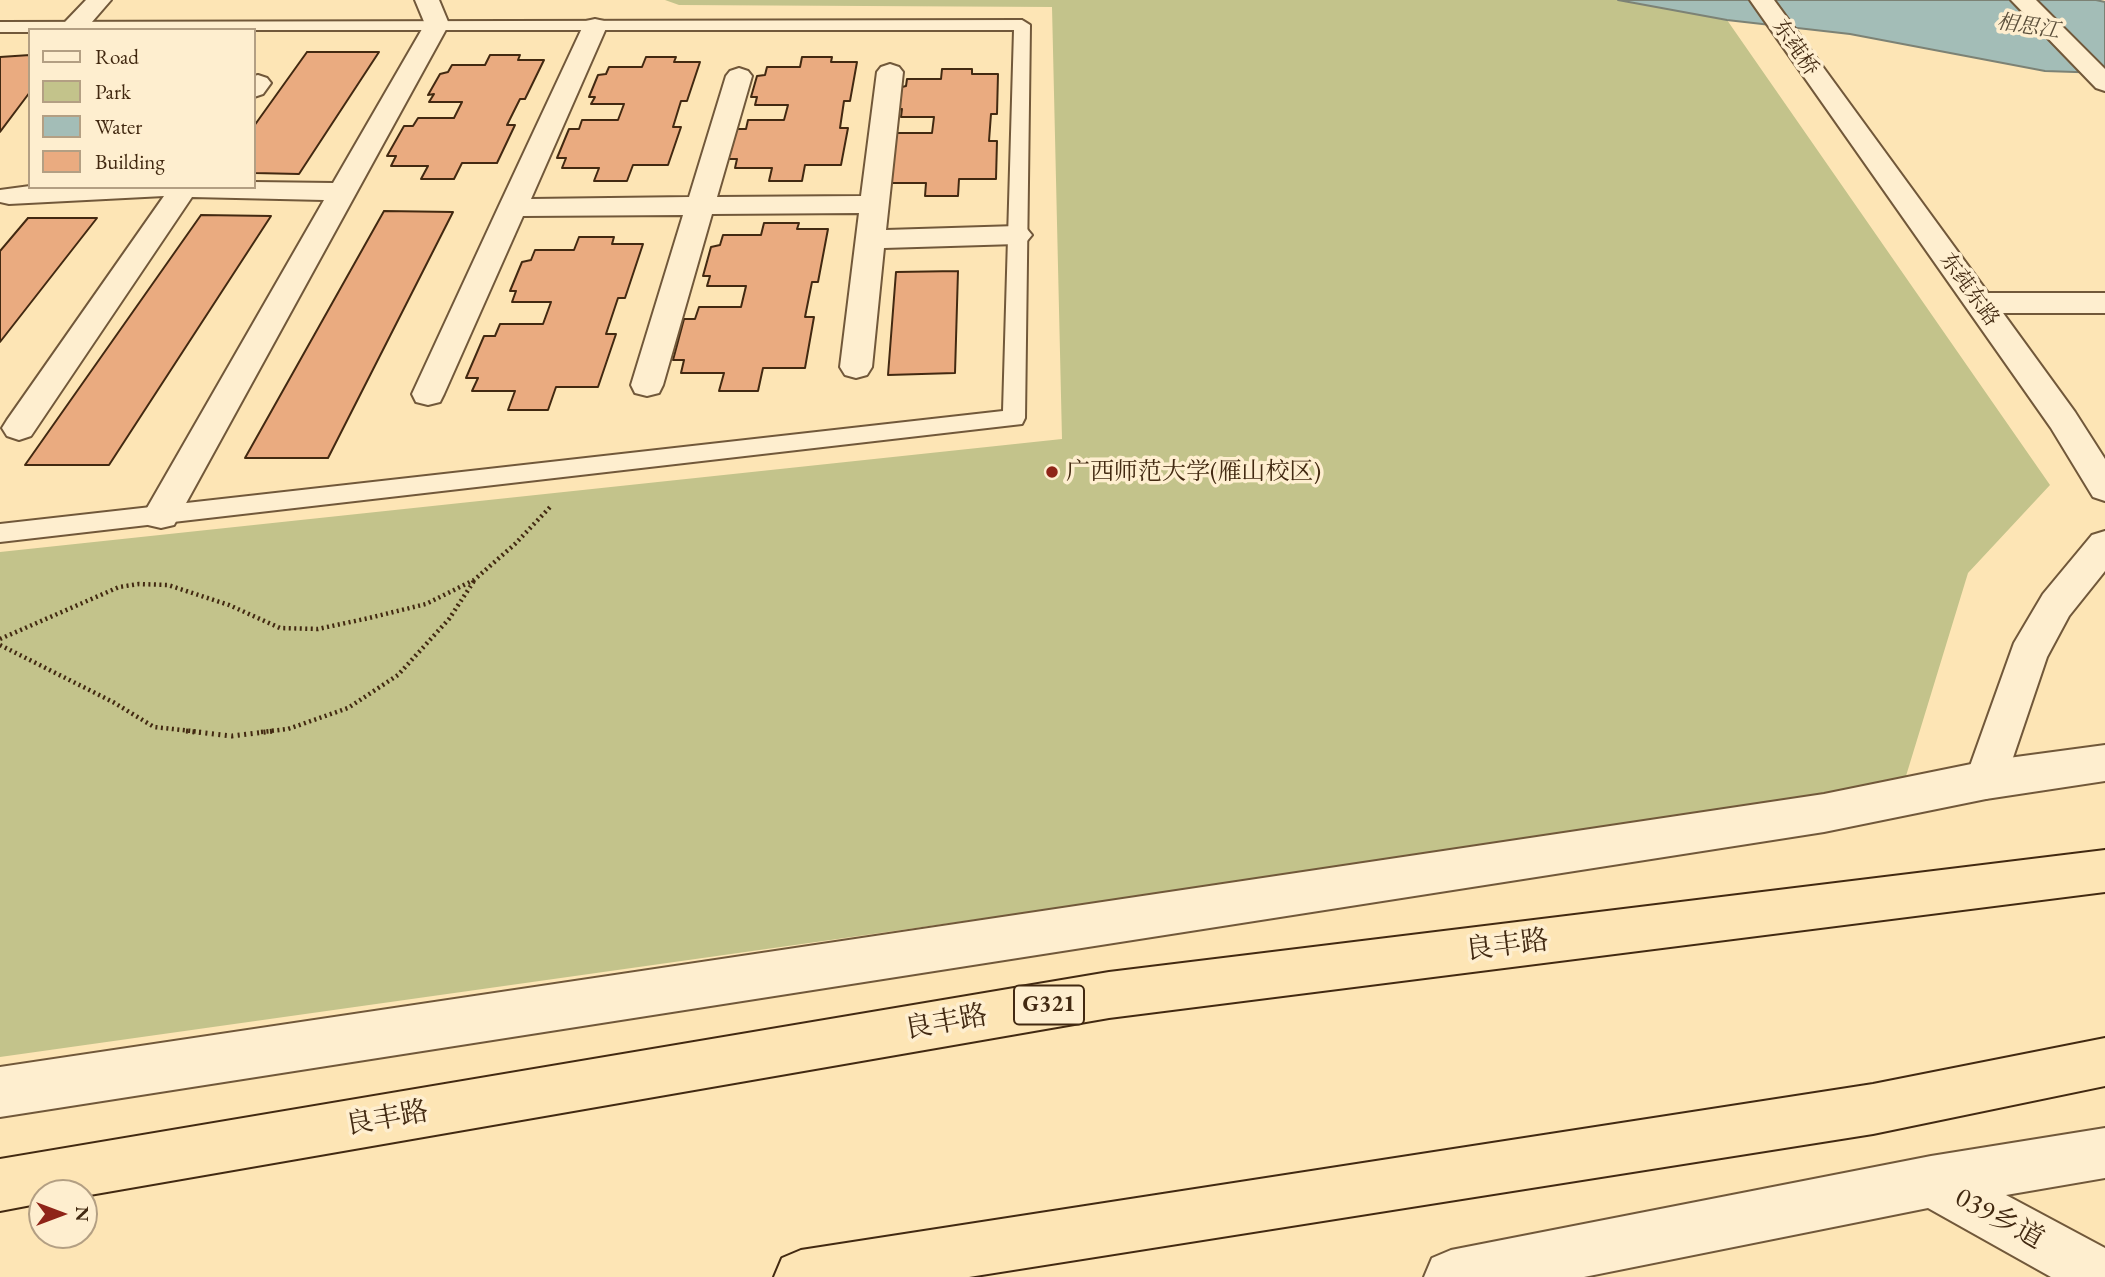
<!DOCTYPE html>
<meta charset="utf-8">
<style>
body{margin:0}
#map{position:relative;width:2105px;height:1277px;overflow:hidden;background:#fde5b5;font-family:"EB Garamond",serif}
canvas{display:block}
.legend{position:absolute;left:28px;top:28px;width:228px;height:161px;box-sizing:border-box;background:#feeecf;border:2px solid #b39f83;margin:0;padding:9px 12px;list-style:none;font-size:21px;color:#422911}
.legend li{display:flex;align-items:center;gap:14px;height:35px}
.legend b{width:35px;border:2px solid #b39f83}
.north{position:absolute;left:28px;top:1179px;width:70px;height:70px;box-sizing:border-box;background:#feeecf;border:2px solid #b39f83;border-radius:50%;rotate:90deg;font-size:19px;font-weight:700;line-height:28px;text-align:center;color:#422911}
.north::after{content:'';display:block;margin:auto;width:24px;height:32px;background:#8f2418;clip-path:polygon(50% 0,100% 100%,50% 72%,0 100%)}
</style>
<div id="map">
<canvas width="2105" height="1277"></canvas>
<ul class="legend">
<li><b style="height:9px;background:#feeecf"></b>Road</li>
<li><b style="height:19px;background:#c3c38b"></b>Park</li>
<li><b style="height:19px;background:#a3bdb7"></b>Water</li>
<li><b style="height:19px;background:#eaab80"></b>Building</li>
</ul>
<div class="north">N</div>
</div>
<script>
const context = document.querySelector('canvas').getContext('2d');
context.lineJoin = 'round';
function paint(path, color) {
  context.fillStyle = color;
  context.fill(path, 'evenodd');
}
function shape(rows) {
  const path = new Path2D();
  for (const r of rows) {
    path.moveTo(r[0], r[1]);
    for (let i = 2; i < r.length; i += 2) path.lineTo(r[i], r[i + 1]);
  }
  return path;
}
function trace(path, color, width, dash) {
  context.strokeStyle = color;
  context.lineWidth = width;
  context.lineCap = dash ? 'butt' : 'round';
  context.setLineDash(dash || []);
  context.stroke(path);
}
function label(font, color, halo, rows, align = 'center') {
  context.font = font + ' "EB Garamond","Noto Serif SC",serif';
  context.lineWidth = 7;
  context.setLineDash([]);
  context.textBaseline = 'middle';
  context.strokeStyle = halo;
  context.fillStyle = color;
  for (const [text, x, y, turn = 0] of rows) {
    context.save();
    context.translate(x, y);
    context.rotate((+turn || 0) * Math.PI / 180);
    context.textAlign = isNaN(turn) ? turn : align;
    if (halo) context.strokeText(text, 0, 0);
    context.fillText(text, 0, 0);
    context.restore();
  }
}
paint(shape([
 [665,0,1618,0,1727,20,2050,485,1968,573,1902,789,0,1057,0,552,1062,439,1052,7,679,5]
]), '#c3c38b');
const water = shape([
 [1618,0,2096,0,2105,2,2105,73,2045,71,1850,34,1727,20,1618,0]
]);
paint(water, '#a3bdb7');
trace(water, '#7c8275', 2);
const building = shape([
 [307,52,379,52,299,174,254,173,254,126,307,52],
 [30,55,30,92,0,132,0,57,30,55],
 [490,55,520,55,518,60,544,60,525,99,520,99,507,125,515,125,497,163,462,163,454,179,421,179,428,166,391,166,396,156,387,156,404,126,413,126,418,118,454,118,462,102,429,102,434,94,428,95,440,74,448,72,452,65,485,65,490,55],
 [646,57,676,57,674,62,700,62,687,101,681,101,673,127,681,127,668,165,633,165,627,181,594,181,599,168,562,168,566,158,557,158,569,129,579,129,582,120,618,120,624,104,591,104,595,97,589,97,598,75,606,74,609,67,642,67,646,57],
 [802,57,832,57,831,62,857,62,850,101,844,101,840,128,848,128,841,165,805,165,802,181,769,181,772,168,735,168,737,159,728,159,737,129,746,129,748,120,784,120,788,105,755,105,757,97,751,97,757,76,765,75,767,67,800,67,802,57],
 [942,69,972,69,972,74,998,74,997,114,991,114,989,141,997,141,996,179,959,179,958,196,925,196,926,183,888,183,895,133,932,133,934,117,901,117,902,109,896,109,898,88,906,86,907,79,941,79,942,69],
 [384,211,453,212,328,458,245,458,384,211],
 [201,215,271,216,109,465,25,465,201,215],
 [28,218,97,218,0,342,0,251,28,218],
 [764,223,799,223,797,229,828,229,818,282,812,282,805,317,814,317,805,368,763,368,758,391,719,391,724,373,681,373,684,360,673,360,684,319,695,319,699,307,741,307,746,286,707,286,710,276,703,276,711,247,720,245,723,235,761,235,764,223],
 [579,237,614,237,612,244,643,244,625,298,618,298,606,334,616,334,598,387,556,387,548,410,508,410,515,391,472,391,478,378,466,378,484,336,495,336,500,324,543,324,551,302,512,302,516,291,510,291,522,262,531,260,535,250,574,250,579,237],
 [958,271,955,373,888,375,896,272,958,271]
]);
paint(building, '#eaab80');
trace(building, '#422911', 2);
const service = shape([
 [1022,20,1030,25,1025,418,1022,424,0,542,0,524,1003,411,1014,30,30,30,30,32,0,32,0,22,1022,20]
]);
const minor = shape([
 [86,0,111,0,85,30,64,30,62,27,65,22,86,0],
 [415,0,439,0,449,24,174,525,161,528,148,525,143,515,324,200,192,197,31,436,19,440,7,436,2,428,7,420,164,196,9,204,0,202,0,190,30,186,254,187,254,182,333,183,425,24,415,0],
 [1750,0,1774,0,1988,293,2105,293,2105,313,2003,313,2075,412,2105,459,2105,501,2093,497,2051,428,1750,0],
 [2011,0,2036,0,2105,69,2105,91,2096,88,2011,0],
 [595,19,604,21,607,26,531,199,689,197,726,76,730,71,739,68,748,71,752,76,717,197,861,196,877,72,881,67,890,64,899,67,903,72,886,230,1017,226,1027,229,1032,235,1027,241,1017,244,884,248,872,367,867,375,856,378,845,375,840,367,859,213,712,214,663,385,659,393,647,396,635,393,631,385,683,215,523,216,444,394,440,402,428,405,416,402,412,394,498,208,583,26,586,21,595,19],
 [258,75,267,78,271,83,263,94,254,97,254,76,258,75],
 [2105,531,2105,571,2069,616,2047,657,2001,793,1986,799,1971,793,1965,780,2014,643,2043,594,2092,535,2105,531]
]);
const tertiary = shape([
 [2105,745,2105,781,1986,799,1824,832,0,1117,0,1067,1824,794,1986,761,2105,745],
 [2105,1128,2105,1178,2006,1195,2105,1248,2105,1277,2051,1277,1928,1208,1584,1277,1424,1277,1432,1258,1451,1250,1931,1156,2105,1128]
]);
const trunk = shape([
 [2105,850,2105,892,1109,1018,84,1196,84,1193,42,1193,42,1203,0,1211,0,1159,1109,972,2105,850],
 [2105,1038,2105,1086,1873,1134,969,1277,774,1277,782,1258,801,1250,1873,1084,2105,1038]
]);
trace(service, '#71583a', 4);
trace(minor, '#71583a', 4);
trace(tertiary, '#71583a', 4);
trace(trunk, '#422911', 4);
trace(shape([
 [0,639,119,587,139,584,168,585,229,605,280,628,318,629,369,618,426,604,474,580,515,544,552,505],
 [0,645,113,702,154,727,201,732],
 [261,732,288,729,348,708,398,675,449,619,474,581]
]), '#422911', 4.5, [2, 3.5]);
trace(shape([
 [186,731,232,736,275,731]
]), '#422911', 5, [2, 4.5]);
paint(service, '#feeecf');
paint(minor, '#feeecf');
paint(tertiary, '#feeecf');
paint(trunk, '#fde5b5');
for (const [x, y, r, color] of [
 [1052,472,7,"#8f2418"]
]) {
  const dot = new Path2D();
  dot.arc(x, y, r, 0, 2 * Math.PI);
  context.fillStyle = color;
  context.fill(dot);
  trace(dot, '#feeecf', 2.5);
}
label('italic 21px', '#5a4e3a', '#feeecf', [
 ["相思江",2028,27,9]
]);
label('21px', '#422911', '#feeecf', [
 ["东莼桥",1795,48,55],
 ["东莼东路",1969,290,54]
]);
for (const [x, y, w] of [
 [1049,1005,70]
]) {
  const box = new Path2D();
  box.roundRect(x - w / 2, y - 19.5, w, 39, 5);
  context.fillStyle = '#feeecf';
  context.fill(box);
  trace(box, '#422911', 2);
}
label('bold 23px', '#422911', null, [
 ["G321",1049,1005]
]);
label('24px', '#422911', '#feeecf', [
 ["广西师范大学(雁山校区)",1066,472]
], 'left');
label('28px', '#422911', '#feeecf', [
 ["良丰路",1507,946,-7],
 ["良丰路",946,1023,-10],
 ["良丰路",387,1119,-10],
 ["039乡道",1999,1219,29]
]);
</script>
